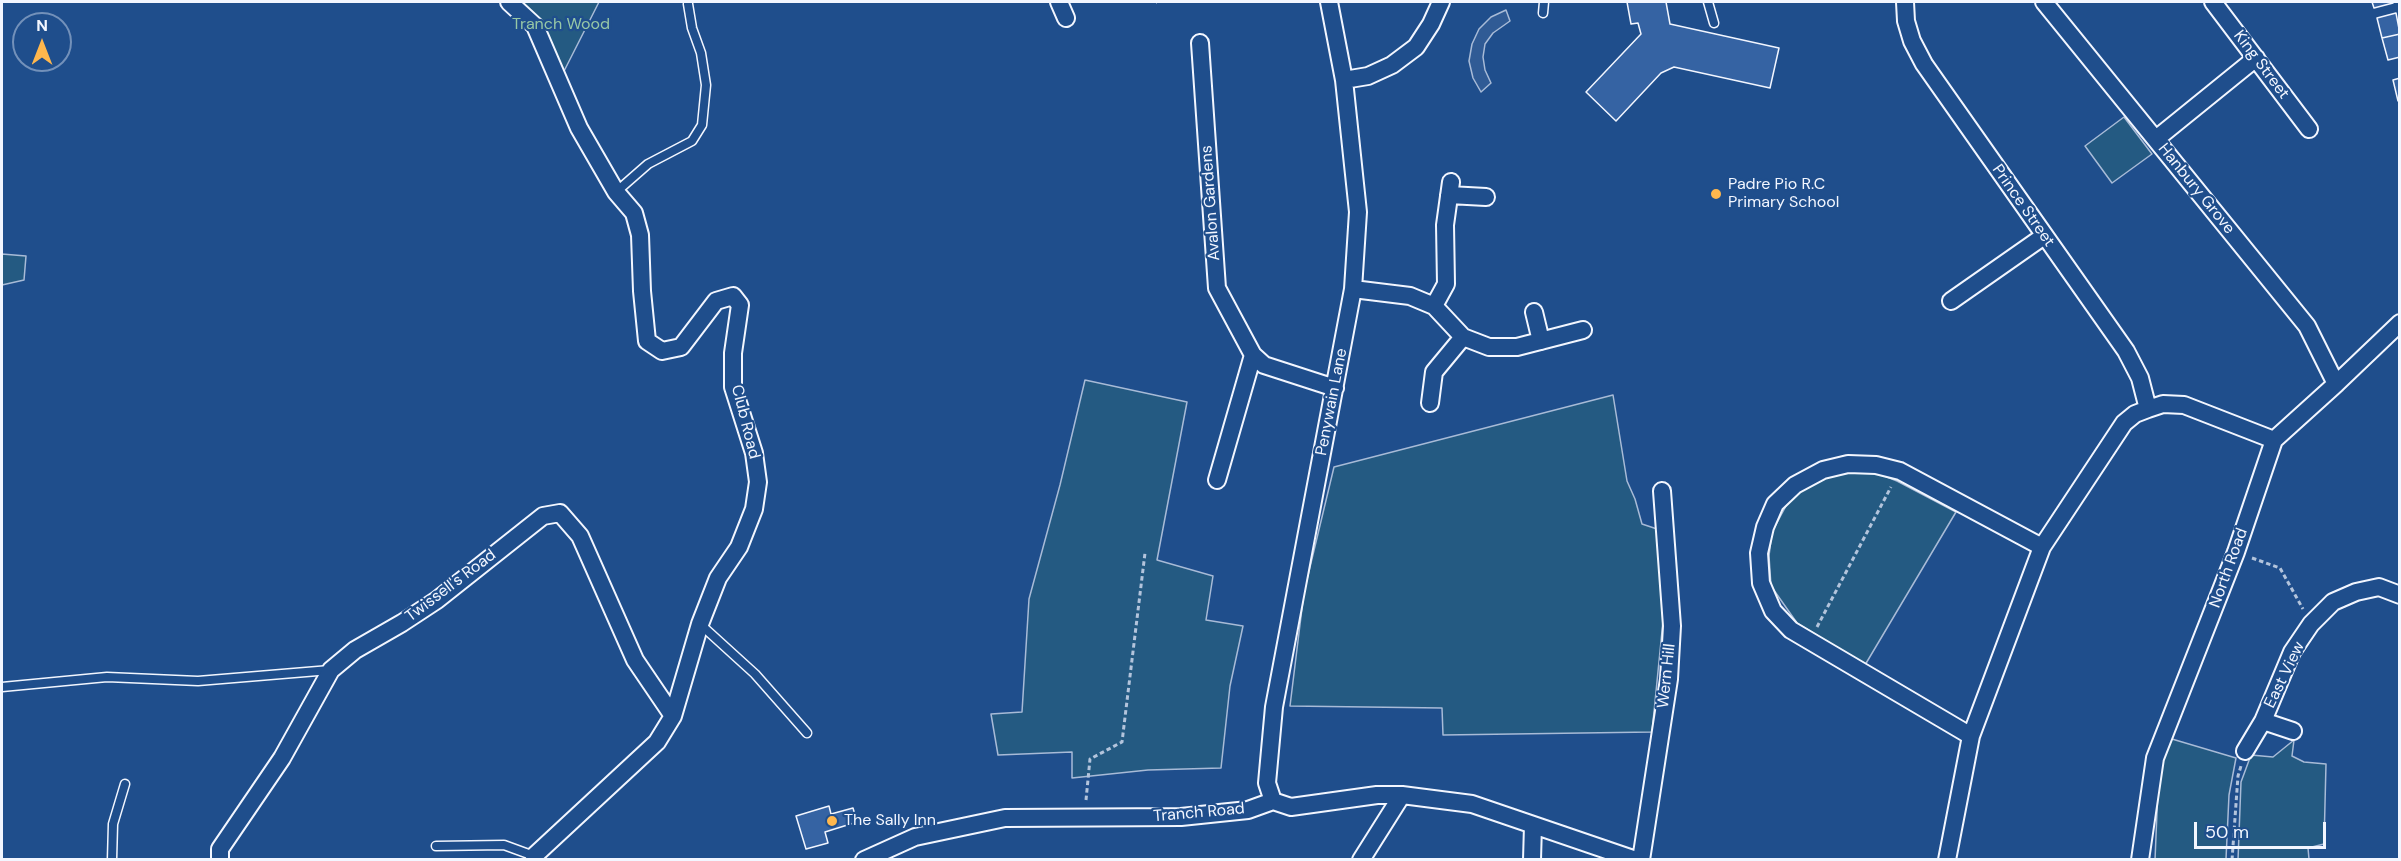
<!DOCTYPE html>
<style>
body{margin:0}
#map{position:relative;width:2401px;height:861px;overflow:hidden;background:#1f4e8c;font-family:"DM Sans",sans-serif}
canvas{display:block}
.frame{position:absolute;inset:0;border:3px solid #f2f6ff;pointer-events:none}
.north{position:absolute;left:12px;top:12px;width:60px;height:60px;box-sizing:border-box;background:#1f4e8c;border:2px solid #7391ba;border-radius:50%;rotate:0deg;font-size:16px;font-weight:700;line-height:24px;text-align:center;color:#f2f6ff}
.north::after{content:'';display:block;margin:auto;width:21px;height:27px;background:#ffb74d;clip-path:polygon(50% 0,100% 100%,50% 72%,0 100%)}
.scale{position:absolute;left:2194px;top:822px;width:132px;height:27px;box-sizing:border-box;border:3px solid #f2f6ff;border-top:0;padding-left:8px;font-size:18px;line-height:21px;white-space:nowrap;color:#f2f6ff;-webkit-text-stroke:4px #1f4e8c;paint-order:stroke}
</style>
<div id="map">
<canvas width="2401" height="861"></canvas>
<div class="frame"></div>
<div class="north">N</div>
<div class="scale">50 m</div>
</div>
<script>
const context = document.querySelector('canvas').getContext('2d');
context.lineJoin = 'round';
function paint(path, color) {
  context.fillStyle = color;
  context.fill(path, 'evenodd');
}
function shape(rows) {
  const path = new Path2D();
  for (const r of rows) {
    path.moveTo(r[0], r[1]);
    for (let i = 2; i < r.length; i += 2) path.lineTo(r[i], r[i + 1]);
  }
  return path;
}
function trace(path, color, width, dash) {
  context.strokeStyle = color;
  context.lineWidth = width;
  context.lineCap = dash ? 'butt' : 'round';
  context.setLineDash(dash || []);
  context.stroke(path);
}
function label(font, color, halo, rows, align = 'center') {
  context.font = font + ' "DM Sans",sans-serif';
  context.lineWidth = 4.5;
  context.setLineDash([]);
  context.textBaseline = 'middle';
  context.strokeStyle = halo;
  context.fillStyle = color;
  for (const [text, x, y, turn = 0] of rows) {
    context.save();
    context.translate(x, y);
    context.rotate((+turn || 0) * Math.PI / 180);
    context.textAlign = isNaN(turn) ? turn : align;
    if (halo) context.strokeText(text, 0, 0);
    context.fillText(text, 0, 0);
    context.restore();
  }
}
const green = shape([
 [509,2,599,2,559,81,535,26,509,2],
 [2124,117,2152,154,2112,183,2085,146,2124,117],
 [2,254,26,256,24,280,2,285,2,254],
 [1085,380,1187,402,1157,560,1213,576,1206,620,1243,626,1230,686,1221,768,1148,770,1072,778,1072,752,998,755,991,714,1022,712,1029,599,1060,485,1085,380],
 [1613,395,1627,481,1635,499,1642,524,1657,529,1663,621,1652,732,1443,735,1442,708,1290,706,1304,592,1334,467,1613,395],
 [1849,471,1872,471,1897,481,1956,512,1865,665,1797,623,1771,586,1769,556,1772,532,1787,504,1807,486,1825,474,1849,471],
 [2172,739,2236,758,2229,795,2226,859,2155,860,2159,764,2172,739],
 [2294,740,2292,756,2304,762,2326,764,2324,844,2308,848,2309,859,2238,860,2241,782,2251,755,2273,757,2294,740]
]);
paint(green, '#245a82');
trace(green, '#a8bbd7', 1.5);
const parking = shape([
 [1506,10,1510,21,1493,33,1485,44,1483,57,1485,70,1491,83,1481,92,1473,78,1469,61,1472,44,1479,29,1491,17,1506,10]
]);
paint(parking, '#305b95');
trace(parking, '#a8bbd7', 1.5);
const building = shape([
 [1627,2,1666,2,1670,24,1779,48,1770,88,1674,67,1661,73,1616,121,1586,92,1641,34,1638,23,1631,24,1627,2],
 [2372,2,2392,2,2393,3,2374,8,2372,2],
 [2396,13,2400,34,2382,38,2377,18,2396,13],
 [2400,34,2400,57,2388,60,2382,38,2400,34],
 [2400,78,2400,100,2398,101,2393,80,2400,78],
 [829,806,831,814,853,808,857,822,825,832,828,843,806,849,796,816,829,806]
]);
paint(building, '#3563a3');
trace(building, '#f2f6ff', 1.5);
const lane = shape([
 [1708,2,1714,23],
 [1543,13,1544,2],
 [616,192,648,164,692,141,702,125,706,85,701,53,692,28,688,4],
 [700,624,755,674,807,733],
 [2,687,107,677,198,681,330,670],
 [436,846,504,845,534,856],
 [112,860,113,824,125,784]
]);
const street = shape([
 [509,2,535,26,579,128,616,192,634,213,640,235,642,291,647,341,662,351,681,347,716,301,733,296,740,305,733,353,733,387,754,453,758,482,754,509,739,547,718,578,700,624,673,716,657,742,534,856,535,860],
 [1059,2,1066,18],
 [1905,2,1906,21,1912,41,1924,64,2126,351,2140,378,2148,409],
 [2044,2,2307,326,2336,384],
 [2213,2,2309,129],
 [1200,43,1217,288,1253,355,1264,365,1335,388],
 [1344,80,1368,76,1392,65,1416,47,1431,24,1441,2],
 [2156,139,2256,58],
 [1449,195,1486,197],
 [1353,289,1410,296,1434,306,1463,337,1489,347,1517,347,1583,330],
 [1951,301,2044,236],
 [1434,306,1446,284,1445,225,1451,182],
 [1534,312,1541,341],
 [1430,403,1434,372,1463,337],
 [1217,480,1253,355],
 [2263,721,2293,731],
 [1971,736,1791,630,1773,611,1761,583,1759,553,1765,527,1775,504,1795,485,1823,470,1848,464,1876,465,1900,471,2042,547],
 [2245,751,2263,721,2292,652,2311,624,2333,602,2356,592,2379,587,2400,595],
 [1273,801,1267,783,1274,707,1353,289,1358,212,1344,80,1329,2],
 [220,860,220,849,282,758,331,670,355,650,402,623,437,600,543,516,560,513,580,536,635,660,673,716],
 [864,860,915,837,1005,818,1181,817,1248,810,1273,801,1291,807,1377,795,1402,795,1472,804,1636,860],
 [1361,860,1402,795],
 [1532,860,1533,825],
 [1641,860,1669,679,1672,626,1662,491],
 [1947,860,1971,736,2042,547,2124,423,2135,414,2148,409,2163,404,2184,405,2274,440],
 [2140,860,2155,758,2236,552,2274,440,2336,384,2400,323]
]);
trace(lane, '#f2f6ff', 11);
trace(street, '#f2f6ff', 20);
trace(shape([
 [1156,2,1157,2],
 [2252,558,2280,568,2303,609],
 [1817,627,1891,487],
 [1086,800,1090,759,1122,742,1145,553],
 [2232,860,2238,776,2241,766]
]), '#b3c4dc', 3, [4.5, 3]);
trace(lane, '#1f4e8c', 8);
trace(street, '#1f4e8c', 16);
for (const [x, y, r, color] of [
 [1716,194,6,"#ffb74d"],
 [832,821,6,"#ffb74d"]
]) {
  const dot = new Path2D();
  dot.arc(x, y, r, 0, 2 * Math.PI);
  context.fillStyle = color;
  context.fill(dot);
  trace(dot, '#1f4e8c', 2);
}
label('16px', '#97c8a6', '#1f4e8c', [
 ["Tranch Wood",561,25]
]);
label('16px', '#f2f6ff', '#1f4e8c', [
 ["King Street",2261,65,53],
 ["Hanbury Grove",2196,189,51],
 ["Avalon Gardens",1211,203,-94],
 ["Prince Street",2023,206,55],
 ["Penywain Lane",1332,402,-79],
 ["Club Road",745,422,76],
 ["North Road",2229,568,-70],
 ["Twissell's Road",451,586,-37],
 ["East View",2285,675,-64],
 ["Wern Hill",1667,676,-84],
 ["Tranch Road",1199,813,-5]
]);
label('16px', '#f2f6ff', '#1f4e8c', [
 ["Padre Pio R.C",1728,185],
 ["Primary School",1728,203],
 ["The Sally Inn",844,821]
], 'left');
</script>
